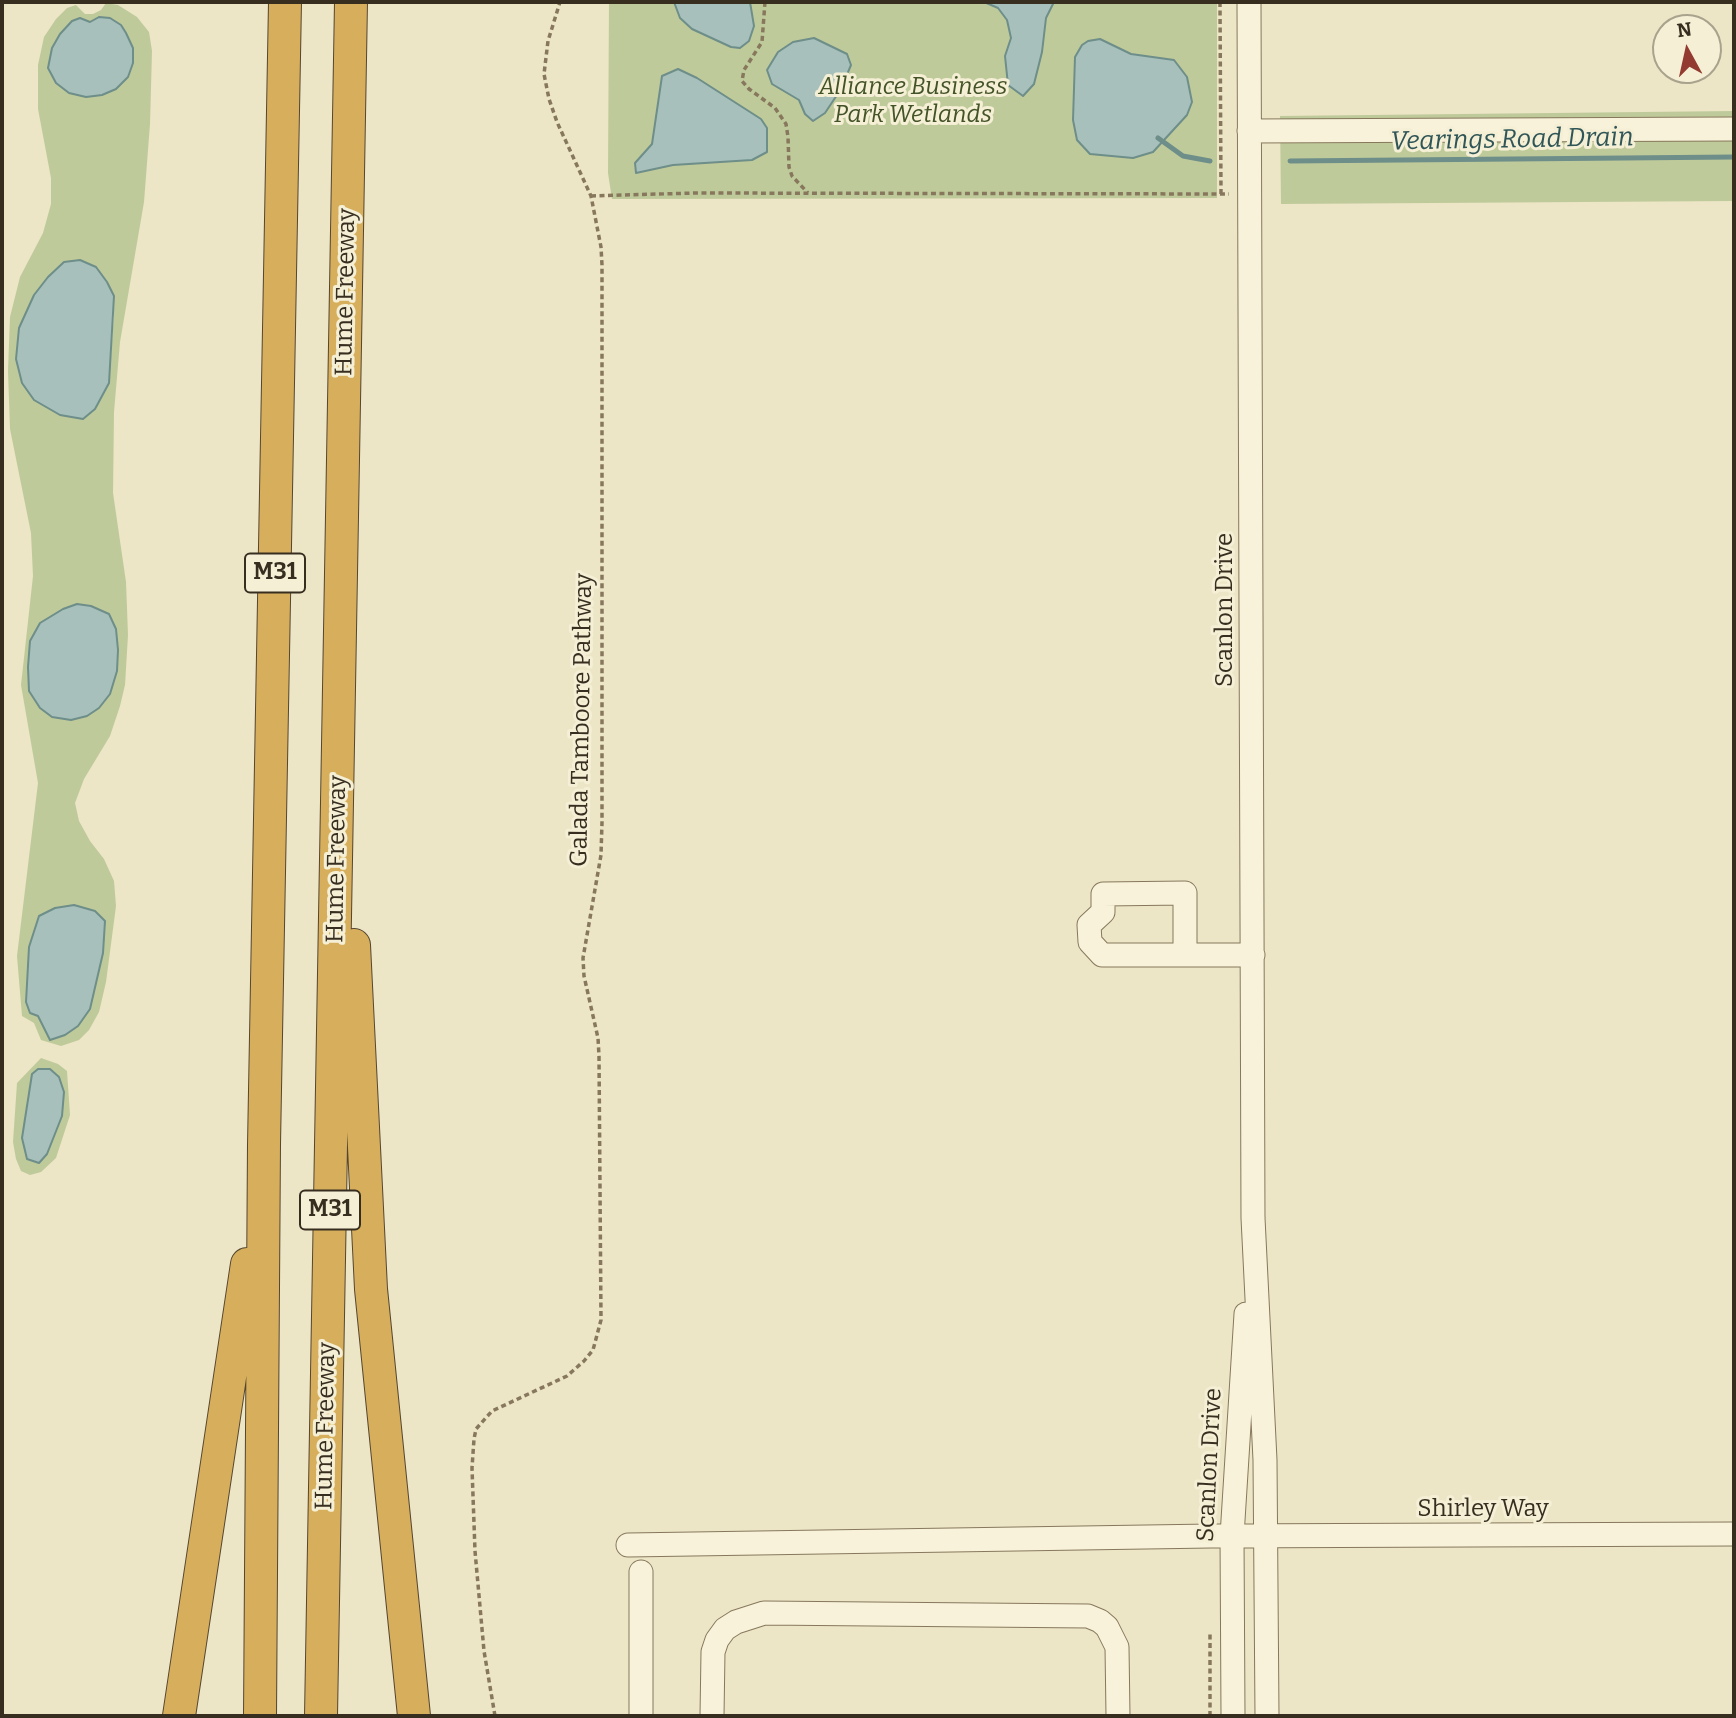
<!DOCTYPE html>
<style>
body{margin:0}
#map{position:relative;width:1736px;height:1718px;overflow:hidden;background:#ece5c6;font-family:Bitter,serif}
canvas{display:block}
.frame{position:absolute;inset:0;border:4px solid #382e20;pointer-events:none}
.north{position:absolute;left:1652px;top:14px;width:70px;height:70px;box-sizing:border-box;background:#f4efd5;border:2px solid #a9a28d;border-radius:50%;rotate:352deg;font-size:19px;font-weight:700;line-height:28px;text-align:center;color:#382e20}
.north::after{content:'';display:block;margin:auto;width:24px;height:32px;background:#933b30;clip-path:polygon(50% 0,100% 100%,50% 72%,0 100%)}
</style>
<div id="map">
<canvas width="1736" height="1718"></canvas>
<div class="frame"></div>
<div class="north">N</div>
</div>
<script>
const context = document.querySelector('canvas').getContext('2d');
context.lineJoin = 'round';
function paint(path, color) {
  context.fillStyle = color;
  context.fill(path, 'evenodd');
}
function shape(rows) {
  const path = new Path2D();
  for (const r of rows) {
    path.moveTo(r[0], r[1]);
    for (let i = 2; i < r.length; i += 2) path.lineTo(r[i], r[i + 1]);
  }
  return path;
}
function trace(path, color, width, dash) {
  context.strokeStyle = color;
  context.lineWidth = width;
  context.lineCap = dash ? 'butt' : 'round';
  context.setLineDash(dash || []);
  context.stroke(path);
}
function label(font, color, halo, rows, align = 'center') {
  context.font = font + ' Bitter,serif';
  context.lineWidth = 6;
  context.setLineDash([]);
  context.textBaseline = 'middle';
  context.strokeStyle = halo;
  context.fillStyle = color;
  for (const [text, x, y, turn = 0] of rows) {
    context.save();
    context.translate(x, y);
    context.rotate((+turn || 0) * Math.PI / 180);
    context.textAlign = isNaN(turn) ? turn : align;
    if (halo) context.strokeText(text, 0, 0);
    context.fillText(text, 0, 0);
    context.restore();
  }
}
paint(shape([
 [609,2,1217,2,1217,198,612,199,608,173],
 [106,3,118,5,137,17,149,32,152,51,150,124,144,202,120,342,114,412,113,493,126,582,128,635,125,685,120,706,110,736,84,779,75,803,79,821,90,841,104,859,114,881,116,906,106,982,99,1012,89,1030,79,1040,61,1046,41,1040,34,1023,22,1016,17,956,38,783,21,685,33,576,31,533,10,429,8,371,10,317,20,277,43,233,51,204,51,178,38,109,38,65,44,37,56,19,67,8,76,5,85,14,93,14,101,10],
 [114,314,109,383,22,383,16,360,19,328],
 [95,911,105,921,103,953,90,1009,51,1040,38,1015,26,1002,29,947],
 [1734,111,1734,201,1281,204,1280,116],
 [41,1058,58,1064,67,1071,70,1115,56,1158,41,1172,30,1175,21,1171,16,1159,13,1142,17,1083]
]), '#bfca9a');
const water = shape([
 [674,2,750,2,754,26,749,41,740,48,731,47,692,29,680,18,674,2],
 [984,2,1054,2,1046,18,1042,52,1034,84,1023,96,1008,85,1005,56,1011,38,1007,20,998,8,984,2],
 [99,17,110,18,121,25,126,33,133,48,133,63,128,77,116,89,102,95,86,97,69,93,56,83,48,68,52,48,60,34,72,21,80,18,90,22,99,17],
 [814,38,847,54,851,65,841,89,825,113,813,121,805,114,799,100,772,84,767,70,778,52,793,42,814,38],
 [1100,39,1131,54,1174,60,1187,77,1192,102,1187,115,1153,152,1133,158,1090,154,1077,140,1073,120,1075,57,1082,45,1088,41,1100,39],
 [678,69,697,78,761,119,767,128,767,152,752,160,673,165,636,173,635,163,652,144,662,76,678,69],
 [80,260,96,267,107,282,114,296,109,383,95,409,83,419,60,415,34,400,22,383,16,359,19,328,34,295,48,277,64,262,80,260],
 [77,604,91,606,109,614,116,629,118,650,117,671,110,694,99,708,87,716,71,720,52,717,40,708,29,691,28,667,30,641,40,623,63,609,77,604],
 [74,905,95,911,105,921,103,953,90,1009,78,1026,65,1035,50,1040,38,1016,30,1013,26,1002,29,947,39,916,55,908,74,905],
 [38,1069,50,1069,59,1077,64,1092,62,1116,47,1154,39,1163,27,1159,22,1138,32,1074,38,1069]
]);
paint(water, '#a7c0bc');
trace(water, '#6e8e8a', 2);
trace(shape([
 [1158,138,1183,156,1210,161],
 [1290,161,1734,157]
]), '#6e8e8a', 5);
const minor = shape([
 [1249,2,1253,1218,1265,1460,1267,1716],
 [1249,131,1734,129],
 [1185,955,1185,893,1103,894,1103,912,1089,925,1090,942,1102,955,1253,955],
 [628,1545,1211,1536,1734,1534],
 [641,1572,641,1716],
 [712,1716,713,1652,717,1640,725,1629,736,1622,764,1613,1088,1616,1100,1621,1107,1627,1117,1647,1118,1716],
 [1233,1716,1232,1536,1246,1314]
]);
const highway = shape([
 [354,945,371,1289,414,1716],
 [179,1716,247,1264],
 [260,1716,264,1144,285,2],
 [321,1716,351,2]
]);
trace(minor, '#87785d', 25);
trace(highway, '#554631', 34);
trace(shape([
 [765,2,762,42,744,70,742,81,749,89,775,108,786,124,788,137,789,167,792,176,808,193],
 [1220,2,1221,194],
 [591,196,694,193,1229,194],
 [495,1716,484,1651,475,1551,472,1468,474,1439,476,1429,492,1411,567,1376,584,1361,593,1350,601,1320,599,1056,598,1038,584,976,583,958,601,855,602,822,602,265,601,247,591,196,557,122,549,99,544,74,548,41,560,2],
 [1210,1716,1210,1631]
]), '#87785d', 3.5, [5, 3.5]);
trace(minor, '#f7f2d9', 23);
trace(highway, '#d7af5c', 32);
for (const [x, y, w] of [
 [275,573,60],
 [330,1210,60]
]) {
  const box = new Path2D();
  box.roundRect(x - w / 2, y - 19.5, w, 39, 5);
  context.fillStyle = '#f4efd5';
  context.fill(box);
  trace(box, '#382e20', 2);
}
label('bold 23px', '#382e20', null, [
 ["M31",275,573],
 ["M31",330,1210]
]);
label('italic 24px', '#435327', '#f4efd5', [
 ["Alliance Business",913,87],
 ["Park Wetlands",913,115]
]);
label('24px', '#382e20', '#f4efd5', [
 ["Hume Freeway",346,292,-89],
 ["Scanlon Drive",1225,610,-90],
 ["Galada Tamboore Pathway",582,720,-89],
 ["Hume Freeway",337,859,-89],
 ["Hume Freeway",326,1426,-89],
 ["Scanlon Drive",1210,1465,-87],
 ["Shirley Way",1483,1509]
]);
label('italic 26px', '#305557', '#f4efd5', [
 ["Vearings Road Drain",1512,140,-1]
]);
</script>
